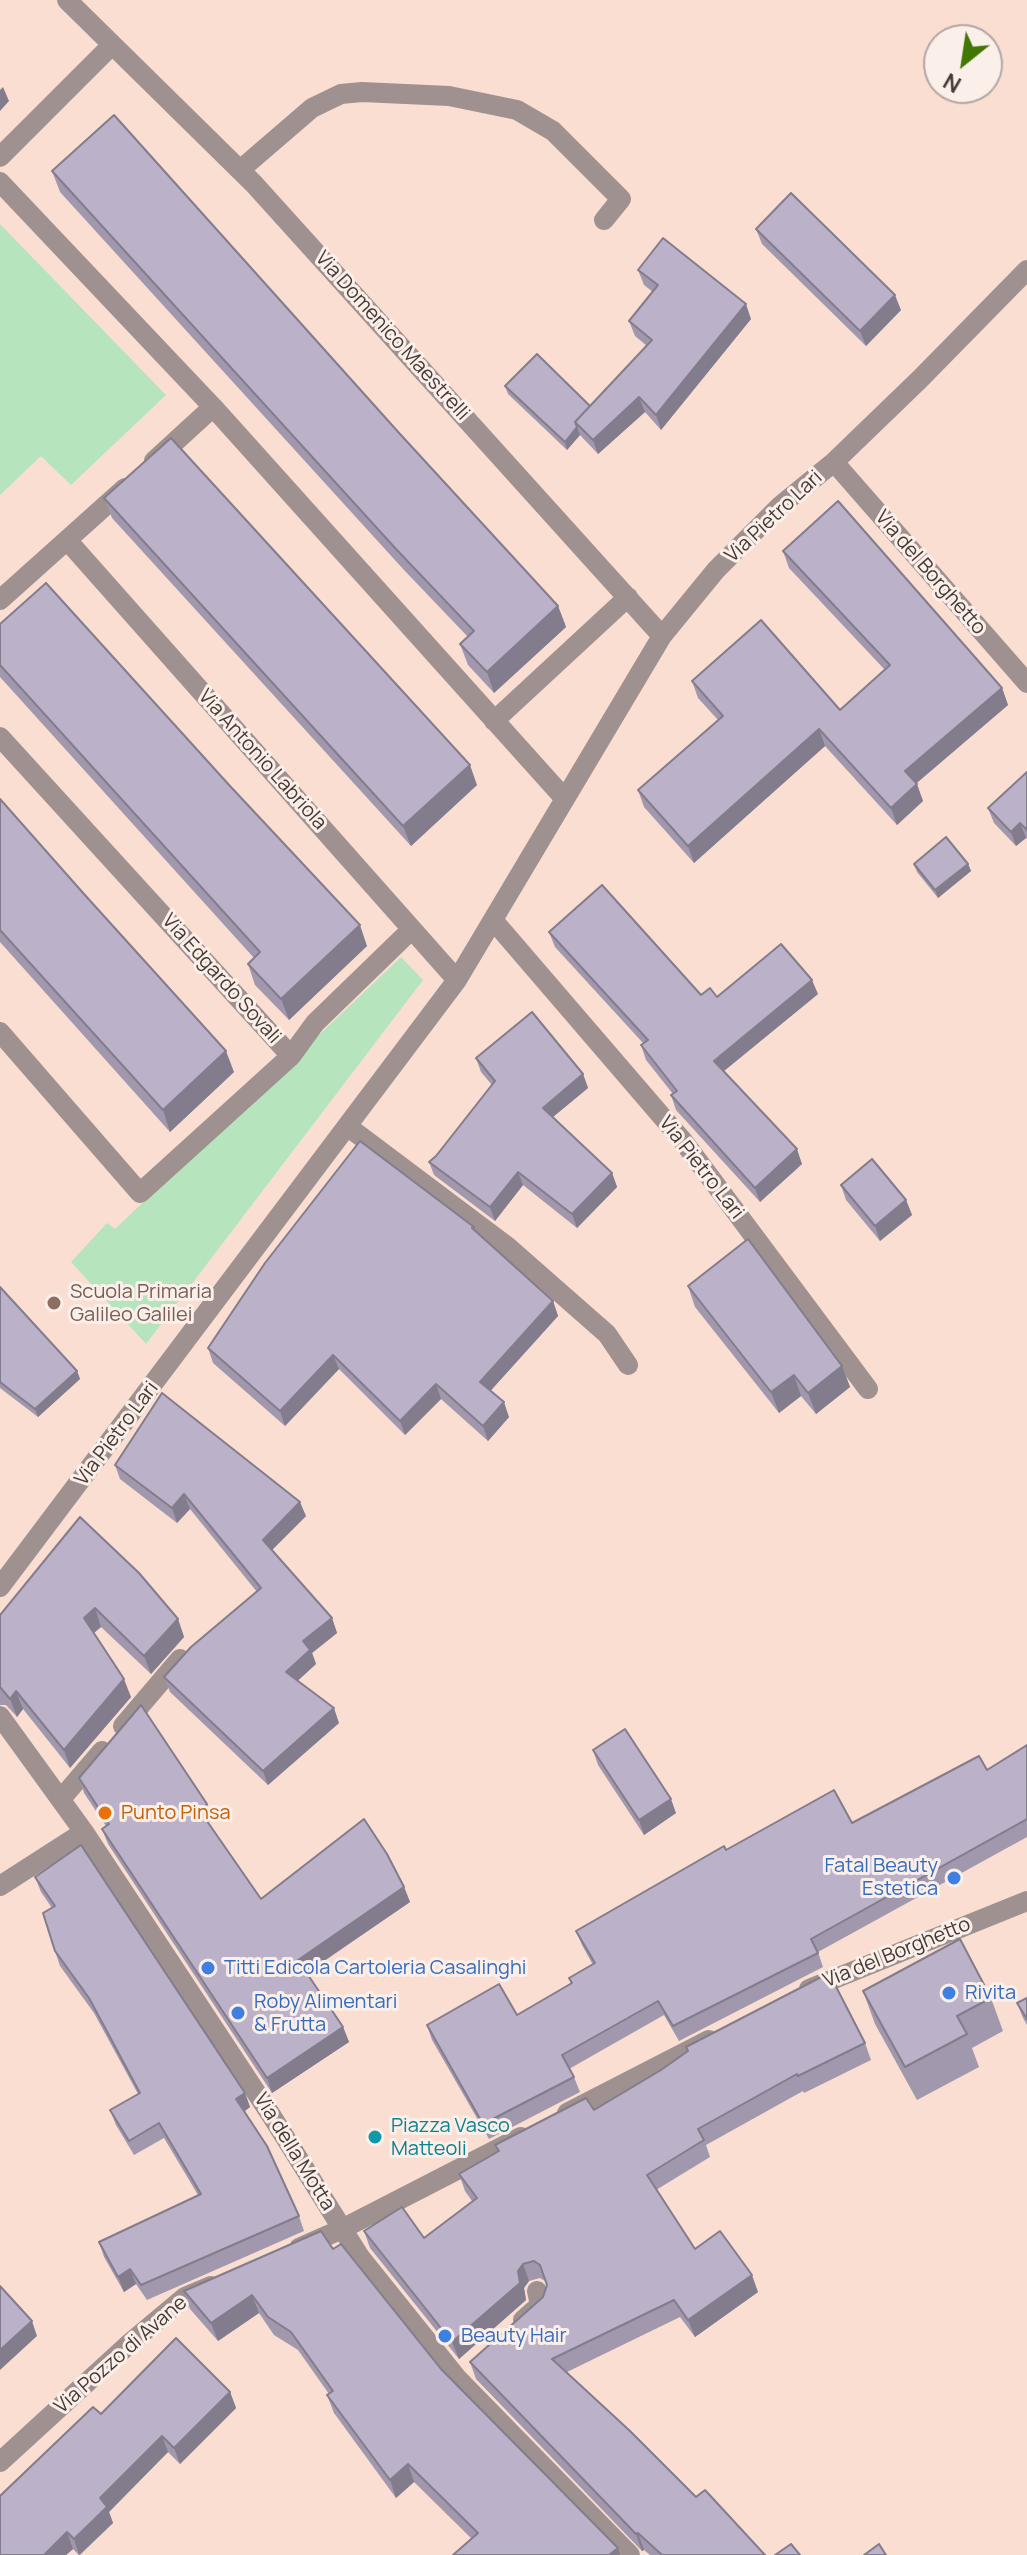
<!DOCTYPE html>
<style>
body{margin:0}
#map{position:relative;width:1027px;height:2555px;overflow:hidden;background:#faded2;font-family:Manrope,sans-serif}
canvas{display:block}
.north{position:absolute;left:923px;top:24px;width:80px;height:80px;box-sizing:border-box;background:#fbefea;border:2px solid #b2a7a2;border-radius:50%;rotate:210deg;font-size:22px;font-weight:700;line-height:32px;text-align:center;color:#453a35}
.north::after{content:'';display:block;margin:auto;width:28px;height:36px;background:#437704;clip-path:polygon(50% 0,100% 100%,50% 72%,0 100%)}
</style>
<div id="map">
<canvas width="1027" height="2555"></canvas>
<div class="north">N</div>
</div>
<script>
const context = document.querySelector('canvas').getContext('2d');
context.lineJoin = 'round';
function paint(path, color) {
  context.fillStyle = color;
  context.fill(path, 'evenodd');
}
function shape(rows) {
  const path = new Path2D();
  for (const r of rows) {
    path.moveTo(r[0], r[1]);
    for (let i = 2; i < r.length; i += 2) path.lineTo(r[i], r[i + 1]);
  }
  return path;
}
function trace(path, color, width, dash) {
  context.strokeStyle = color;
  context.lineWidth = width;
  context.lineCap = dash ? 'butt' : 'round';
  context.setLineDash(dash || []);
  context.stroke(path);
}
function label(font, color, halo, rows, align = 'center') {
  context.font = font + ' Manrope,sans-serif';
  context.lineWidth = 6;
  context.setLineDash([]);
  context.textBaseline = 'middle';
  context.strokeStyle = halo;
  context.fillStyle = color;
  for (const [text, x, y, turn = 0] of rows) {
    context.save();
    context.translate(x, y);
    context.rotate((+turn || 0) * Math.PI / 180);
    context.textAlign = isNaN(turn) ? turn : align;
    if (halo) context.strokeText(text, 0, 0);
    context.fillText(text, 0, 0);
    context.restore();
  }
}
paint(shape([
 [0,224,166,395,71,485,41,456,0,495],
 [401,957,423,980,146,1344,71,1262,107,1223,115,1229]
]), '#b6e4bd');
trace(shape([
 [67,0,254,184,662,636],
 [0,157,112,45],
 [240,170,312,108,341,94,362,92,449,96,517,110,553,131,621,199,604,220],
 [0,182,213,407,154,461],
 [213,407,565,799],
 [834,462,1027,683],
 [67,540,457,980],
 [0,600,125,488],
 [494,721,628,597],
 [0,737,291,1056],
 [493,920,683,1141,868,1389],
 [0,1032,140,1193,291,1056,315,1023,412,929],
 [347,1126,508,1247,607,1334,628,1365],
 [0,1587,457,980,662,636,716,570,780,506,834,462,920,379,1027,270],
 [0,1716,84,1832,271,2115,360,2257,457,2378,630,2555],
 [123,1726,180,1659],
 [61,1799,102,1751],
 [0,1886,84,1832],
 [809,1989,1027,1901],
 [567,2113,709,2040],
 [299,2248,342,2229,521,2137],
 [523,2320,540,2305,537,2291],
 [0,2462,130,2343,185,2297,211,2286]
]), '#9e918f', 20);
paint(shape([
 [52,171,400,434,558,606,566,627,494,693,468,665,460,644,468,637,404,570,60,192],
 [756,229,901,310,866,346,762,244],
 [638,270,751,319,661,430,645,412,598,454,580,435,567,450,508,394,505,386,590,406,647,346,635,336,629,321,653,292,644,285],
 [104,498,477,785,411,846,112,518],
 [783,551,1002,688,1008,705,916,783,923,801,897,825,825,746,694,863,644,807,638,790,718,720,698,698,692,681,840,710,885,670,789,568],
 [0,624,367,946,289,1020,255,985,248,964,254,958,0,677],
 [1027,772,1027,839,1026,838,1016,846,994,823,988,808],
 [0,799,234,1072,170,1132,0,942],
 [914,864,968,864,971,871,938,898,917,872],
 [549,932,701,995,717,997,818,994,724,1071,802,1164,760,1202,676,1110,671,1095,673,1094,646,1060,641,1045,643,1043,555,947],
 [476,1058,583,1074,588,1088,553,1117,612,1173,617,1187,577,1228,523,1185,495,1221,434,1175,429,1162,436,1156,492,1085,481,1072],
 [841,1185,906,1200,912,1215,880,1241,846,1200],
 [475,1231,553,1301,558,1316,490,1391,509,1417,488,1441,441,1399,405,1435,339,1369,285,1426,213,1363,208,1348],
 [688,1286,842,1366,850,1387,816,1414,801,1396,779,1413,695,1307],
 [0,1287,77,1371,80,1379,38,1417,0,1388],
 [115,1465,306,1516,272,1550,332,1618,337,1633,312,1653,316,1664,297,1681,339,1723,268,1785,170,1692,164,1677,257,1592,190,1509,177,1523,120,1479],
 [80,1517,178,1619,184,1637,151,1674,101,1627,94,1633,131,1697,70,1768,23,1709,17,1717,6,1705,0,1705,0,1615],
 [1027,1745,1027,1837,818,1952,823,1967,679,2041,664,2015,569,2069,574,2077,580,2092,489,2139,432,2040,427,2025,517,2015,571,1984,569,1978,593,1965,582,1945,576,1931,726,1850,852,1823,987,1770],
 [593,1750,676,1813,644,1835,598,1765],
 [79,1778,212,1819,208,1823,261,1899,404,1887,410,1902,307,1973,343,2027,349,2042,272,2093,108,1844,102,1829,106,1826,84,1793],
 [35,1877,245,2093,250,2107,245,2111,299,2216,304,2231,147,2300,136,2284,124,2292,104,2257,99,2242,198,2195,164,2138,134,2155,116,2125,110,2110,138,2094,94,2013,60,1966,55,1951,52,1908,41,1892],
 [863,1991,991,1998,1003,2031,972,2048,979,2067,917,2100,875,2024],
 [1027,1998,1027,2025,1023,2018,1017,2003],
 [865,2043,871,2060,804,2093,803,2091,706,2145,710,2157,656,2190,695,2249,758,2292,695,2337,680,2317,567,2372,696,2497,765,2555,650,2555,644,2550,642,2551,476,2379,470,2362,543,2297,547,2285,545,2281,540,2278,529,2281,524,2288,526,2300,459,2359,370,2248,364,2231,424,2238,472,2201,465,2191,459,2174,498,2151,495,2145,594,2110,661,2070,687,2052,686,2047],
 [333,2249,441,2369,618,2548,620,2555,453,2555,472,2539,414,2482,396,2498,334,2413,327,2395,329,2394,298,2350,274,2335,259,2313,218,2341,190,2309,184,2291],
 [230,2392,236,2408,180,2464,168,2452,109,2512,113,2523,80,2555,79,2555,73,2549,66,2555,0,2555,101,2414]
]), '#a198ad');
paint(shape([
 [3,87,9,101,0,111,0,90],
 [895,295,901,310,866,346,860,331],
 [746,304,751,319,661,430,656,415],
 [639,397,645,412,598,454,593,440],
 [577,427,580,435,567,450,565,442],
 [558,606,566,627,494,693,487,672],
 [1002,688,1008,705,911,788,905,771],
 [819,729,825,746,694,863,688,846],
 [470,765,477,785,411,846,403,826],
 [917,784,923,801,897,825,891,808],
 [1020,823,1026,838,1016,846,1011,832],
 [968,864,971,871,938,898,935,890],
 [360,925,367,946,289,1020,281,999],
 [812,980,818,994,719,1075,714,1061],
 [226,1051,234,1072,170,1132,163,1110],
 [583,1074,588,1088,548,1121,543,1108],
 [797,1149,802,1164,760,1202,755,1188],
 [518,1172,523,1185,495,1221,490,1207],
 [612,1173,617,1187,577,1228,572,1214],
 [906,1200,912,1215,880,1241,875,1226],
 [553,1301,558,1316,485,1397,480,1382],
 [333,1355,339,1369,285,1426,280,1411],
 [842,1366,850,1387,816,1414,808,1393],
 [77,1371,80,1379,38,1417,35,1409],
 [794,1375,801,1396,779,1413,771,1392],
 [436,1384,441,1399,405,1435,400,1421],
 [504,1402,509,1417,488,1441,483,1426],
 [184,1494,190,1509,177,1523,172,1508],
 [300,1502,306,1516,268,1554,263,1540],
 [95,1608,101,1627,90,1636,84,1618],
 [332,1618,337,1633,312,1653,316,1664,291,1687,286,1672,303,1641],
 [178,1619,184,1637,151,1674,144,1656],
 [124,1679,131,1697,70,1768,64,1750],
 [16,1691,23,1709,17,1717,10,1699],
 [334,1708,339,1723,268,1785,263,1771],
 [671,1799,676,1813,644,1835,639,1820],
 [207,1804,212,1819,205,1826,200,1811],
 [404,1887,410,1902,303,1975,298,1960],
 [343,2027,349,2042,272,2093,267,2078],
 [245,2093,250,2107,242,2113,236,2099],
 [523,2264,529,2281,524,2288,526,2300,459,2359,452,2342,518,2271],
 [130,2269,136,2284,124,2292,118,2277],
 [752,2275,758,2292,695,2337,688,2320],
 [252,2295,259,2313,218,2341,211,2323],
 [32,2321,37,2336,0,2370,0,2350],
 [230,2392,236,2408,180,2464,174,2448],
 [162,2436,168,2452,109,2512,113,2523,79,2555,74,2539,100,2498],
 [408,2464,414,2482,396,2498,390,2480],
 [67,2532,73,2549,66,2555,44,2555],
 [638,2533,644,2550,642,2551,636,2534],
 [618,2548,620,2555,609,2555]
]), '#837c8d');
const building = shape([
 [114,115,400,434,558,606,487,672,460,644,474,631,396,549,52,171,114,115],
 [791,193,895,295,860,331,756,229,791,193],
 [663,238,746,304,656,415,639,397,593,440,575,422,652,340,629,321,658,285,638,270,663,238],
 [537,354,590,406,575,422,577,427,565,442,505,386,537,354],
 [171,438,470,765,403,826,104,498,171,438],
 [838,501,1002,688,905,771,917,784,891,808,819,729,688,846,638,790,723,716,692,681,761,620,840,710,890,665,783,551,838,501],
 [46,583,230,786,360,925,281,999,248,964,260,952,0,665,0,624,46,583],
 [1027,772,1027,830,1020,823,1011,832,988,808,1027,772],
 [0,799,84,894,226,1051,163,1110,0,930,0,799],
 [946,837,968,864,935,890,914,864,946,837],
 [602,885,701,995,710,988,717,997,781,944,812,980,714,1061,797,1149,755,1188,671,1095,677,1091,641,1045,648,1040,549,932,602,885],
 [532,1012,583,1074,543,1108,612,1173,572,1214,518,1172,490,1207,429,1162,436,1156,495,1081,476,1058,532,1012],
 [360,1141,474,1227,472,1228,553,1301,480,1382,504,1402,483,1426,436,1384,400,1421,333,1355,280,1411,208,1348,265,1263,360,1141],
 [872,1159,906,1200,875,1226,841,1185,872,1159],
 [748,1239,842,1366,808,1393,794,1375,771,1392,688,1286,748,1239],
 [0,1287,77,1371,35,1409,0,1382,0,1287],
 [162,1393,300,1502,263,1540,332,1618,303,1641,310,1650,286,1672,334,1708,263,1771,164,1677,191,1647,261,1588,184,1494,172,1508,115,1465,162,1393],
 [80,1517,139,1573,178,1619,144,1656,95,1608,84,1618,124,1679,64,1750,16,1691,10,1699,0,1687,0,1615,80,1517],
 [141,1705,207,1804,200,1811,261,1899,364,1819,387,1854,404,1887,298,1960,343,2027,267,2078,102,1829,109,1824,79,1778,141,1705],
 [625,1729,671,1799,639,1820,593,1750,625,1729],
 [1027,1745,1027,1819,811,1939,818,1953,673,2026,658,2001,562,2055,574,2077,483,2124,427,2025,499,1984,517,2015,572,1983,569,1978,595,1963,576,1931,724,1846,726,1850,834,1790,852,1823,979,1756,987,1770,1027,1745],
 [81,1845,245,2093,236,2099,267,2146,299,2216,141,2285,130,2269,118,2277,99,2242,201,2194,159,2123,129,2141,110,2110,140,2093,89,1998,55,1951,43,1913,55,1906,35,1877,81,1845],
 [960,1939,991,1998,957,2016,967,2034,905,2067,863,1991,960,1939],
 [829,1973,865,2043,798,2076,797,2074,698,2129,704,2140,647,2175,695,2249,720,2231,752,2275,688,2320,674,2300,552,2359,630,2431,696,2497,705,2490,765,2555,662,2555,638,2533,636,2534,470,2362,543,2297,547,2285,540,2265,534,2261,523,2264,518,2271,520,2283,452,2342,364,2231,402,2207,424,2238,477,2198,459,2174,499,2151,495,2145,586,2098,594,2110,661,2070,688,2051,686,2047,829,1973],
 [1027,1998,1027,2019,1017,2003,1027,1998],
 [321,2231,333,2249,341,2244,441,2369,618,2548,609,2555,453,2555,478,2533,408,2464,390,2480,327,2395,333,2391,291,2332,268,2317,252,2295,211,2323,184,2291,321,2231],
 [0,2286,32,2321,0,2350,0,2286],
 [176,2338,230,2392,174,2448,162,2436,100,2498,107,2507,74,2539,67,2532,44,2555,0,2555,0,2496,93,2407,101,2414,176,2338],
 [791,2544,800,2555,775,2555,791,2544],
 [879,2544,886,2555,864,2555,879,2544]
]);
paint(building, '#bbb1c9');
trace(building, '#837c8d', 2);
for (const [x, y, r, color] of [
 [54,1303,8,"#8d6e63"],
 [105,1813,8,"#e8710a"],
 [954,1878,8,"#3f7fe0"],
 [208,1968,8,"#3f7fe0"],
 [949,1993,8,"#3f7fe0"],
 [238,2013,8,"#3f7fe0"],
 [375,2137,8,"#0f9aa8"],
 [445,2336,8,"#3f7fe0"]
]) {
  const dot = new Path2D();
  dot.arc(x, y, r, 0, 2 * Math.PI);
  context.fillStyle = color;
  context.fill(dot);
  trace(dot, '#fbefea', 3);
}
label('20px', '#453a35', '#fbefea', [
 ["Via Domenico Maestrelli",392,336,48],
 ["Via Pietro Lari",774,517,-43],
 ["Via del Borghetto",930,573,49],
 ["Via Antonio Labriola",262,760,48],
 ["Via Edgardo Sovali",221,979,48],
 ["Via Pietro Lari",701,1168,52],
 ["Via Pietro Lari",117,1434,-53],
 ["Via del Borghetto",897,1953,-22],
 ["Via della Motta",294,2152,58],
 ["Via Pozzo di Avane",121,2355,-41]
]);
label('20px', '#785e54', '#fbefea', [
 ["Scuola Primaria",70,1292],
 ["Galileo Galilei",70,1315]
], 'left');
label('20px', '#c56008', '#fbefea', [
 ["Punto Pinsa",121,1813]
], 'left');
label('20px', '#366cbe', '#fbefea', [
 ["Fatal Beauty",938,1866,"right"],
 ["Estetica",938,1889,"right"],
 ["Titti Edicola Cartoleria Casalinghi",224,1968],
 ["Rivita",965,1993],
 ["Roby Alimentari",254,2002],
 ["& Frutta",254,2025],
 ["Beauty Hair",461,2336]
], 'left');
label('20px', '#0d838f', '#fbefea', [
 ["Piazza Vasco",391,2126],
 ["Matteoli",391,2149]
], 'left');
</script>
